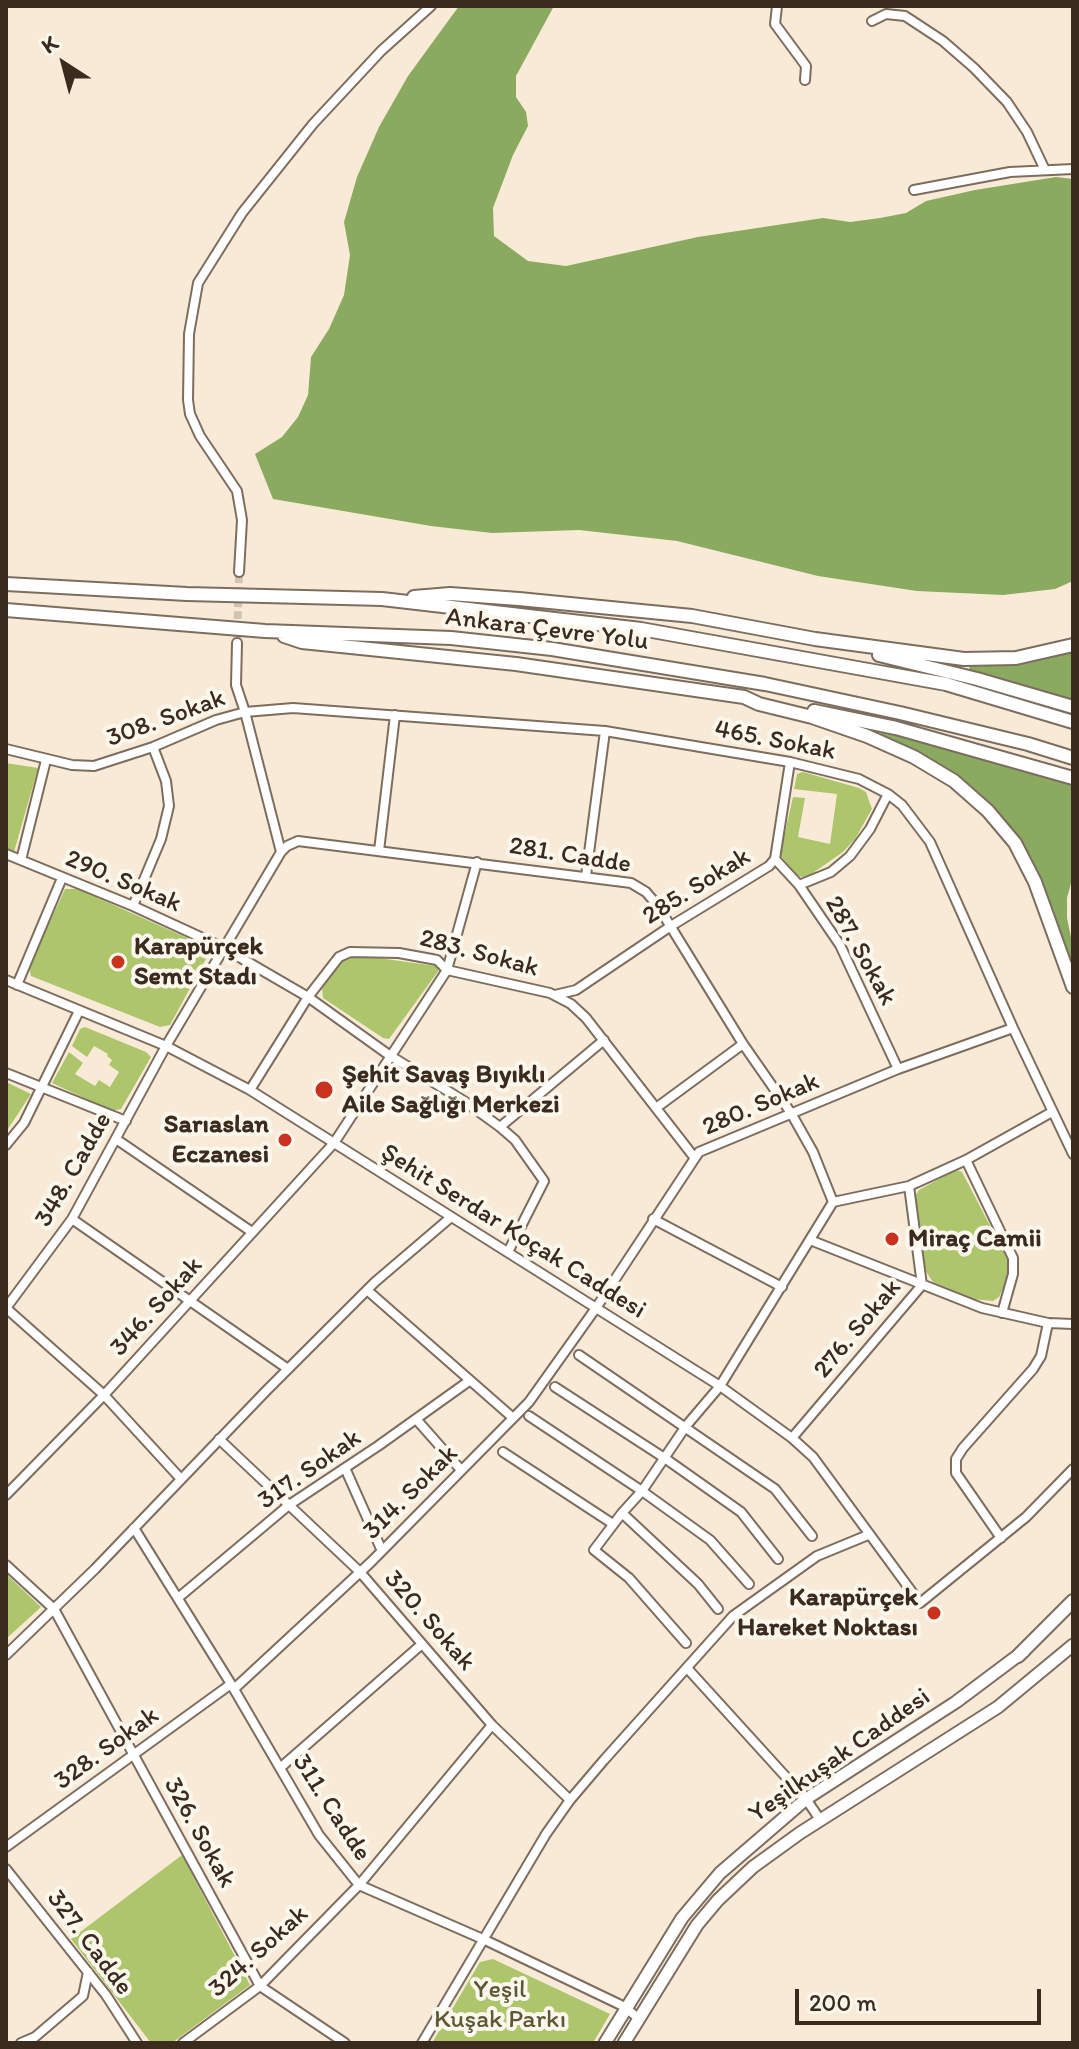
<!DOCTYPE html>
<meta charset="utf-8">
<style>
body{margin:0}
#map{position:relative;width:1079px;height:2049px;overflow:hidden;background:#f8ead7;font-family:Itim,sans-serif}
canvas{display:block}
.frame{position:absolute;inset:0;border:8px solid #3b2a1e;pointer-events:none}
.north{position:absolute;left:24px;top:24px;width:80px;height:80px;-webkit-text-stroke:6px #fbf7ec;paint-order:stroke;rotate:324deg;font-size:22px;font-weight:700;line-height:32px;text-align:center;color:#3b2a1e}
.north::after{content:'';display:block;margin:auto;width:28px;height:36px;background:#3b2a1e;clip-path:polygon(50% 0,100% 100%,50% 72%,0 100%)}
.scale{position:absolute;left:795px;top:1989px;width:246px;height:36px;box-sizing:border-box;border:4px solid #3b2a1e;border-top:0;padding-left:10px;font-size:24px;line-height:28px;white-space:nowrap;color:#3b2a1e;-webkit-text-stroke:6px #fbf7ec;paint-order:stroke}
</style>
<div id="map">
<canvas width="1079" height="2049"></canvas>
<div class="frame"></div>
<div class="north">K</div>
<div class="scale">200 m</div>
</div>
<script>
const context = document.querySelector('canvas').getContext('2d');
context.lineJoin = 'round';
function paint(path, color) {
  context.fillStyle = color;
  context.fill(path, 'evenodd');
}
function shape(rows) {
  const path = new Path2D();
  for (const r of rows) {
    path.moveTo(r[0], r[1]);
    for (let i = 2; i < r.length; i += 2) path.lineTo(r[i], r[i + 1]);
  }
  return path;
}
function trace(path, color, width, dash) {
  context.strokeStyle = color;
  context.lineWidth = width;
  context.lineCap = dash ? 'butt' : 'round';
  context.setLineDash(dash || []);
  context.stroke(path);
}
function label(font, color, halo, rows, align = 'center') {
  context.font = font + ' Itim,sans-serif';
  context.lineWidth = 8;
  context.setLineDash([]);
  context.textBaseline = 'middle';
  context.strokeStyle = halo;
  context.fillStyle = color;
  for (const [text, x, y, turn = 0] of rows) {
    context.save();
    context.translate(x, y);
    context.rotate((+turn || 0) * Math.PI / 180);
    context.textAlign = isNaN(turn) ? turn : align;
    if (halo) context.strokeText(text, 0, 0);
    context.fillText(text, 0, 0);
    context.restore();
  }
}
paint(shape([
 [6,763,38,768,14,852,6,849],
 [803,772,859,788,866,792,872,809,855,839,843,852,810,875,802,877,798,876,780,855,793,797,805,798,798,837,830,844,837,794,794,789,797,774],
 [65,889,78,889,205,946,207,957,170,1025,160,1027,31,976,29,967],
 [357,955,436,966,439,970,389,1039,383,1038,323,998,322,988,340,963],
 [85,1027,146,1052,151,1057,121,1109,112,1111,52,1083,69,1052,83,1063,75,1074,95,1086,99,1080,110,1087,119,1072,109,1065,112,1060,107,1056,108,1054,94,1046,87,1057,72,1046,80,1029],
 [6,1082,31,1094,6,1132],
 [955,1170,962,1172,1008,1260,1009,1268,1004,1286,999,1297,993,1301,972,1299,933,1282,925,1270,915,1196,919,1190],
 [6,1574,41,1607,6,1639],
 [182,1855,250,1985,172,2043,151,2043,71,1939],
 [493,1959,610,2014,593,2043,432,2043,480,1962]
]), '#aec66b');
paint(shape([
 [459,6,554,6,516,76,516,97,526,112,528,126,513,155,493,208,494,236,528,261,566,266,698,237,823,218,850,222,880,218,906,213,926,201,975,190,1056,177,1073,179,1073,581,1055,589,1003,595,917,591,818,576,677,541,579,530,492,533,431,526,273,499,255,454,282,437,298,417,308,395,311,357,329,329,344,295,350,255,344,222,357,177,379,127,408,76],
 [1073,649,1073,704,969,672,970,662],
 [882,727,1073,781,1073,876,1067,898,1067,918,1073,947,1073,981,1043,891,971,790,946,768,880,735]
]), '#8aab5f');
trace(shape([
 [237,643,239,572]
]), '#d2c4b2', 8, [8, 4]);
const minor = shape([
 [777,6,775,24,806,66,805,80],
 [872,21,886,14,905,16,943,41,974,68,1007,102,1027,132,1045,170],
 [914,190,1010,172,1073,169],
 [239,572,242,520,237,491,200,436,190,414,188,400,189,334,198,283,242,213,313,124,381,51,431,6],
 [237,643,236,685,245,712,281,852],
 [6,749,72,765,94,766,153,747,216,720,245,712,293,708,605,731,790,762,859,779,888,794,902,805,930,842,1013,1028,1073,1154],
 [379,851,395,715],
 [6,854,133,906,222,947,308,997,389,1055,464,1101,500,1127,515,1140,544,1181,508,1252],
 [775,859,799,885,840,945,898,1069],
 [21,860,46,760],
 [586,876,605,731],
 [799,885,831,872,850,856,870,829,888,794],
 [133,906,161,839,169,806,166,781,153,747],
 [6,980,166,1046,250,1090,720,1386,792,1438,813,1457,920,1603,1026,1517,1073,1469],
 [17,985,62,878],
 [555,995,576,990,671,926,769,866,775,859,790,762],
 [6,1073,126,1121],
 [250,1090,308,997,339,957,350,952,399,953,437,960,447,970,550,993,571,1004,586,1018,694,1157],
 [656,1108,743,1044],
 [500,1127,604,1040],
 [116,1139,252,1232],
 [6,1145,24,1123,79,1011],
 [966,1160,1013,1258,1013,1274,1002,1313],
 [833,1202,909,1186,966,1160,1052,1112],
 [72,1219,288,1369],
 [653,1219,782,1287],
 [810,1240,982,1308,1048,1323,1073,1324],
 [367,1290,512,1417],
 [579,1355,775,1489,812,1536],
 [555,1387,666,1459,741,1512,778,1559],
 [529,1416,642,1491,710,1540,749,1584],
 [416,1419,461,1470],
 [792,1438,922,1285,909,1186],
 [219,1439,360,1572,492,1725,570,1800],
 [503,1452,613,1524],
 [345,1468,382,1551],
 [181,1479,104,1395,6,1308,72,1219,166,1046,281,852,287,846,298,841,631,883,646,892,658,906,743,1044,791,1113,813,1152,833,1202,720,1386,686,1426,642,1491,622,1513,594,1550,629,1578,686,1643],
 [6,1495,104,1395,334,1143,447,970,477,862],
 [622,1513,698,1584,718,1609],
 [134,1528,231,1684,319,1835,359,1885,485,1940,625,2007,639,2019],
 [1001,1538,956,1473,956,1459,963,1448,1033,1369,1041,1356,1048,1323],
 [6,1565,54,1609,260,1986,345,2043],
 [178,1598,289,1505,378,1446,469,1381],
 [6,1655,95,1569,266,1391,375,1282,450,1218],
 [687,1668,806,1799,821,1821],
 [234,1689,371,1562,529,1402,596,1308,699,1152,898,1069,1013,1028],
 [280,1768,422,1644],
 [6,1847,231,1684],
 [6,1869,106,1995,137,2043],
 [21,2043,35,2037,83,1996,88,1972],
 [183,2043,260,1986,359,1885,492,1725],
 [422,2043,546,1834,570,1800,604,1760,733,1616,817,1556,868,1535]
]);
const major = shape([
 [605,2043,682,1918,720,1873,806,1799,956,1702,1024,1651],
 [624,2043,697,1925,718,1900,753,1867,800,1833,998,1707,1073,1645]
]);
const highway = shape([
 [6,584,187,594,382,599,641,629,946,684,1073,722],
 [414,597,450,594,519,599,692,616,815,639,964,659,1016,658,1073,645],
 [6,610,265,631,451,638,552,649,765,684,900,713,1028,744,1073,758],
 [284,636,302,642,516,664,744,697,759,704,812,717,867,736,914,757,954,781,988,811,1015,843,1035,882,1073,987],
 [879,655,977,679,1073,707],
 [814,711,896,728,1073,778],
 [1018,1656,1073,1601]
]);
trace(minor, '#7d6d5f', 12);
trace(major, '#7d6d5f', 15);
trace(highway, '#7d6d5f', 16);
trace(minor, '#fff', 8);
trace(major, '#fff', 11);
trace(highway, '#fff', 12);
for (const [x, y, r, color] of [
 [118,962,8,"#c8321e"],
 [324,1090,10,"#c8321e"],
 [285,1140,8,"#c8321e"],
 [892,1239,8,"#c8321e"],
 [934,1613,8,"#c8321e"]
]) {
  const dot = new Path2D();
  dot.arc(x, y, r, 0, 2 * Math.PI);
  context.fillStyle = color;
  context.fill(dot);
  trace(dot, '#fbf7ec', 3);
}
label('26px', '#3b2a1e', '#fbf7ec', [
 ["Ankara Çevre Yolu",547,630,7],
 ["308. Sokak",166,719,-20],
 ["465. Sokak",775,741,11],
 ["281. Cadde",570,856,9],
 ["290. Sokak",123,882,23],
 ["285. Sokak",697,887,-32],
 ["287. Sokak",860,951,61],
 ["283. Sokak",479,954,15],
 ["280. Sokak",761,1105,-23],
 ["348. Cadde",74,1170,-60],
 ["Şehit Serdar Koçak Caddesi",513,1232,32],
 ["346. Sokak",157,1307,-48],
 ["276. Sokak",858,1329,-50],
 ["317. Sokak",310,1470,-35],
 ["314. Sokak",411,1493,-45],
 ["320. Sokak",429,1621,49],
 ["328. Sokak",107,1749,-36],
 ["Yeşilkuşak Caddesi",840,1756,-35],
 ["311. Cadde",331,1808,57],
 ["326. Sokak",199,1833,61],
 ["327. Cadde",89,1943,53],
 ["324. Sokak",259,1952,-42]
]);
label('bold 26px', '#3b2a1e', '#fbf7ec', [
 ["Karapürçek",134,947],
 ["Semt Stadı",134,977],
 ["Şehit Savaş Bıyıklı",342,1075],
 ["Aile Sağlığı Merkezi",342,1105],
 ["Sarıaslan",269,1125,"right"],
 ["Eczanesi",269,1155,"right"],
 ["Miraç Camii",908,1239],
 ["Karapürçek",918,1598,"right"],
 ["Hareket Noktası",918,1628,"right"]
], 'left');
label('26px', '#5e5935', '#fbf7ec', [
 ["Yeşil",500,1990],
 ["Kuşak Parkı",500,2020]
]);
</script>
